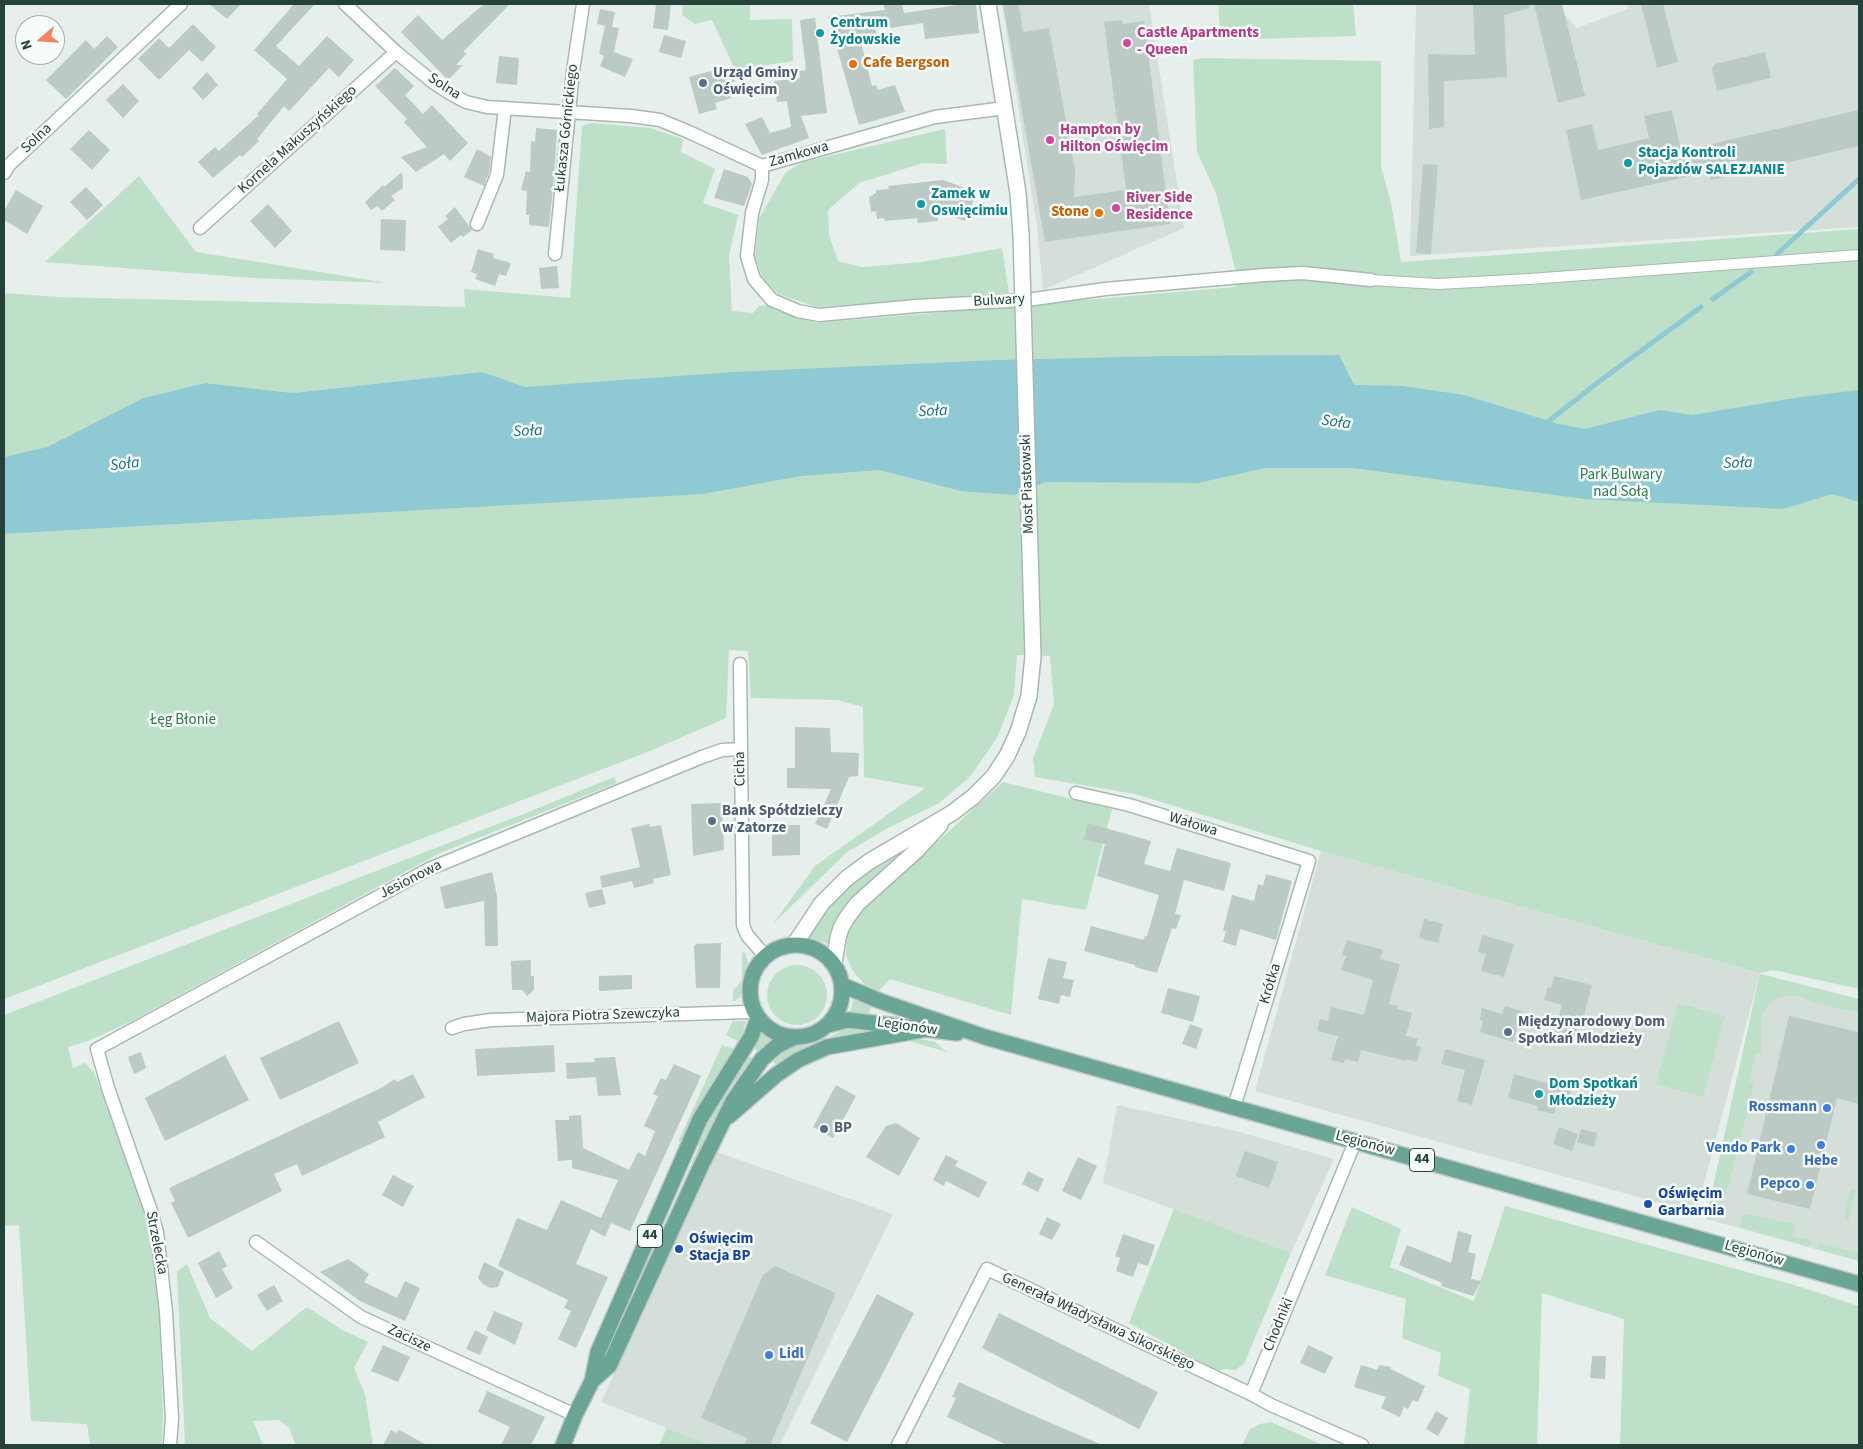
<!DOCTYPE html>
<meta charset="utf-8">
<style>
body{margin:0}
#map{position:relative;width:1863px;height:1449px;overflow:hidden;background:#e6efeb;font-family:"Source Sans 3",sans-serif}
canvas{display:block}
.frame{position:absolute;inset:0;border:5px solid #24423a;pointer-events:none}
.north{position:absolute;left:15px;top:15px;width:50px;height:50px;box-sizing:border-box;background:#f7fbf9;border:1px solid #a3b1ad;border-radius:50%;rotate:251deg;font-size:14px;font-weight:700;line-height:20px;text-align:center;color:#24423a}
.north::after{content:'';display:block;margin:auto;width:18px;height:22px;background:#f4845f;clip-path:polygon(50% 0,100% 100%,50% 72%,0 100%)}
</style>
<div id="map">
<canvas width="1863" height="1449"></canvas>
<div class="frame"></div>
<div class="north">N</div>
</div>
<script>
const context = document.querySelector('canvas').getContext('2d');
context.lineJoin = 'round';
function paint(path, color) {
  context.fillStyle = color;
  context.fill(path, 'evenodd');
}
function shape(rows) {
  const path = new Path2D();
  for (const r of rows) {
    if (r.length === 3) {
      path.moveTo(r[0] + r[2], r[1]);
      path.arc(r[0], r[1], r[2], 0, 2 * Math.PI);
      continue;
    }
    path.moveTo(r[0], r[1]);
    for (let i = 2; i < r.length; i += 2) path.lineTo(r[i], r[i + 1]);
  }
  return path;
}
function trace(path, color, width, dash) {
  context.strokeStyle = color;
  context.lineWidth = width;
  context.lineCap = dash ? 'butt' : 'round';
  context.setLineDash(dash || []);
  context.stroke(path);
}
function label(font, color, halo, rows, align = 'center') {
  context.font = font + ' "Source Sans 3",sans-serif';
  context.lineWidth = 5;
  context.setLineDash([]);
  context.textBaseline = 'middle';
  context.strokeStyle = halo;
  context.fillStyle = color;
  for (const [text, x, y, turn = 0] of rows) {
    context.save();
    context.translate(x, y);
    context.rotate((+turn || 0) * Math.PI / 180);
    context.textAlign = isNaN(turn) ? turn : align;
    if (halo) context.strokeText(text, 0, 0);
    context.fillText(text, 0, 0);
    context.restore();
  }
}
paint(shape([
 [1002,4,1149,4,1184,228,1043,290,1037,227],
 [1416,4,1555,4,1577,28,1627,9,1630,4,1859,4,1859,227,1410,256],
 [1321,851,1760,973,1696,1213,1255,1091],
 [1760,974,1859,999,1859,1261,1706,1219],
 [1117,1105,1240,1132,1334,1159,1291,1253,1103,1183],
 [717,1152,893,1214,780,1445,710,1445,601,1402]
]), '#d4dfda');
paint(shape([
 [683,4,750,4,750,20,792,19,793,61,735,70,712,20,695,24,682,15],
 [1218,4,1353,4,1356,36,1221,40],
 [1202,58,1381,61,1381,166,1391,203,1401,262,1859,229,1859,989,1773,970,1760,973,1321,851,1135,794,1035,777,1033,759,1054,704,1050,656,1017,655,1014,695,997,738,970,777,939,803,888,828,847,852,773,924,815,866,925,788,864,777,863,707,838,700,751,698,748,651,729,650,726,718,650,751,4,999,4,534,473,507,468,374,293,393,205,383,143,398,47,447,4,457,4,293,58,297,465,307,464,289,570,298,582,126,591,123,650,128,683,139,681,152,715,169,703,203,738,215,729,256,732,311,753,313,759,306,767,305,777,311,817,323,1235,287,1237,277,1216,193,1197,152,1193,60],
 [945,129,947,164,923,163,859,183,828,210,829,235,838,261,862,267,922,262,1002,248,1009,293,817,307,778,294,763,278,755,258,759,218,786,172,803,162],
 [139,176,196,252,388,283,253,278,45,262],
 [614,777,617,783,440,853,132,1021,88,1041,68,1047,73,1068,85,1063,94,1072,147,1217,157,1265,163,1411,162,1445,90,1445,87,1424,31,1421,19,1225,4,1226,4,1015,526,813],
 [1003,782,1112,809,1086,910,1022,899,1011,1015,890,979,879,991,865,985,852,970,846,955,847,933,859,913],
 [909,846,909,849,873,880,843,910,834,927,831,944,828,944,806,936,832,901,855,877],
 [744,951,748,961,744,988,739,998,733,1002,733,990,742,981,742,954],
 [797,995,30],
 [1760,974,1859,999,1859,1013,1816,1003,1795,995,1779,997,1767,1006,1761,1019,1761,1054,1756,1053,1749,1081,1754,1083,1731,1177,1721,1207,1711,1220,1706,1219],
 [854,998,872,1005,868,1016,850,1013],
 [1678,1003,1725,1016,1703,1097,1656,1084],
 [733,1021,746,1021,740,1042,726,1035],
 [864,1027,863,1035,777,1066,770,1058,786,1047,810,1045,822,1041,843,1030],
 [761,1031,775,1040,759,1053,753,1048],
 [920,1039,935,1042,947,1052,909,1041],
 [722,1045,737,1050,684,1140,678,1142],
 [748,1056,755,1060,603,1363,698,1149,701,1133,707,1118],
 [1853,1189,1856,1189,1848,1222,1844,1217,1850,1191],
 [1505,1206,1791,1284,1859,1306,1859,1445,1620,1445,1624,1319,1542,1293,1537,1445,1464,1445,1470,1389,1438,1376,1441,1353,1402,1338,1406,1299,1325,1275,1352,1207,1401,1229,1390,1267,1474,1301],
 [1174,1209,1291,1253,1244,1364,1235,1370,1225,1369,1218,1371,1129,1323],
 [1747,1214,1795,1224,1792,1236,1812,1241,1810,1247,1740,1227,1741,1218],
 [1818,1243,1859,1253,1859,1261,1817,1249],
 [187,1264,210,1318,252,1351,307,1307,342,1330,368,1342,354,1368,365,1394,373,1445,296,1445,289,1428,279,1420,253,1421,263,1445,185,1445,177,1271],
 [1271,1422,1323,1445,1242,1445,1250,1429,1260,1424],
 [667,1428,710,1445,659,1445]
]), '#bfe0c8');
paint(shape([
 [1339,355,1354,385,1403,386,1464,395,1559,424,1585,429,1660,410,1692,415,1801,397,1859,390,1859,502,1832,494,1783,509,1585,499,1353,468,1265,468,1198,483,1045,482,1014,495,961,491,879,470,801,476,703,494,4,534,4,457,47,447,143,398,205,383,293,393,482,372,525,387,734,372,999,360,1165,356]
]), '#8ec9d4');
trace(shape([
 [1777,254,1859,179],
 [1713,299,1751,272],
 [1545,424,1601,380,1701,307]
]), '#8ec9d4', 5);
paint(shape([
 [209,4,241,4,227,19],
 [294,4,315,4,276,46,299,66,327,36,354,60,339,77,329,68,289,111,284,106,257,139,259,141,242,157,240,155,213,178,198,162,215,147,219,151,259,115,257,114,287,79,254,50],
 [484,4,510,4,463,52,467,53,456,65,463,65,448,80,401,32,418,15,442,40],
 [656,4,671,4,668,30,653,28],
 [883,4,902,4,904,13,964,4,976,4,979,33,925,39,923,23,876,30,877,41,861,43,872,86,876,85,878,90,895,85,905,112,859,125,828,17,885,10],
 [1003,4,1019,4,1023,32,1049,28,1075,170,1074,197,1126,190,1104,22,1122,20,1123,24,1144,21,1170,224,1045,242],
 [1473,4,1529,4,1530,8,1504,15,1507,77,1444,81,1444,127,1429,129,1428,54,1475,55],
 [1534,4,1562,4,1585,96,1558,103],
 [1641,4,1663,4,1678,62,1657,68],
 [600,9,615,12,612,27,619,28,614,52,633,59,625,77,600,66,604,56,599,54,605,26,611,27,597,24],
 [815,18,827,113,801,116,809,138,762,155,745,124,762,117,770,133,791,127,787,101,777,102,774,81,800,78,799,71,806,70,800,20],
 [193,24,216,47,202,62,189,50,159,80,138,59,159,38,169,48],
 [664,35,686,41,681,58,659,52],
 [107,36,118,47,66,99,46,80,86,40,94,49],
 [1765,52,1771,78,1717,91,1712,69,1715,64],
 [499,56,519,58,517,85,496,83],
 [395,68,414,86,405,95,423,114,432,105,468,143,450,161,444,154,416,172,401,157,427,147,404,122,407,119,375,86],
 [732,68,735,81,727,84,731,98,715,103,717,109,699,114,689,77,719,69,720,72],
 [207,72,218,85,203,100,192,88],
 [123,84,139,101,123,118,106,100],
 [1672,110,1681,151,1859,110,1859,146,1711,180,1709,172,1581,200,1566,130,1592,124,1598,150,1649,138,1644,116],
 [536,128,557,130,554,178,549,227,529,225,529,215,526,215,527,191,521,190,526,171,530,172,531,141,535,142],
 [89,130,110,150,92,170,70,149],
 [477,149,491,157,489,173,484,186,464,177],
 [1423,164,1438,165,1431,254,1416,253],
 [724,169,748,177,752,184,744,206,714,198],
 [402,172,403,188,391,196,395,200,382,211,377,206,371,210,365,202,383,185,384,187],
 [943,180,968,189,967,191,976,195,965,221,937,211,938,221,918,223,917,218,885,221,884,218,877,219,876,211,871,212,869,197,876,193,876,190,889,189,888,186],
 [86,187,103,205,87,220,70,202],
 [16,190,43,206,27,234,4,220,4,211],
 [268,204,292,231,275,248,250,221],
 [455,207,472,230,463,237,461,235,451,243,438,227,448,219,445,216],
 [381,219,406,220,405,251,380,250],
 [478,249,494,254,493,258,511,263,506,276,499,274,495,286,475,279,477,274,471,272],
 [557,266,559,288,541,289,539,268],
 [795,727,830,728,831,752,859,753,858,776,849,777,827,829,815,824,831,789,787,788,787,768,795,768],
 [722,803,724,850,693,856,691,804],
 [1088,823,1151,841,1144,864,1170,871,1177,848,1231,863,1224,891,1184,880,1175,914,1181,915,1176,929,1172,928,1157,973,1135,967,1135,965,1084,951,1091,926,1143,940,1145,936,1147,936,1159,895,1097,876,1105,844,1084,840],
 [650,824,650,827,661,825,671,875,653,879,654,883,634,888,632,881,602,888,600,876,640,867,631,828],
 [772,825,800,825,800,855,772,856],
 [492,872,497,896,498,946,485,946,484,901,445,909,440,887],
 [1266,874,1292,881,1276,940,1240,929,1236,946,1223,942,1226,931,1223,931,1232,895,1254,901,1258,884,1263,886],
 [602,889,606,904,589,908,585,893],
 [1424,919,1443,924,1438,943,1419,938],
 [1482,935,1514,944,1504,977,1481,971,1486,954,1478,952],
 [1347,940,1383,950,1380,959,1400,964,1389,1004,1398,1006,1397,1009,1412,1013,1406,1036,1418,1039,1416,1045,1421,1047,1417,1062,1407,1059,1407,1061,1361,1050,1358,1062,1345,1059,1344,1063,1331,1060,1338,1036,1317,1031,1320,1019,1328,1021,1331,1007,1364,1015,1373,980,1341,970,1346,956,1342,955],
 [721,943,720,988,696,988,694,946,696,944],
 [1048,958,1067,962,1063,978,1074,980,1070,997,1061,995,1059,1004,1038,999],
 [531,960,531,976,534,976,534,990,527,996,522,990,512,990,511,961],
 [632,975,632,989,599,991,599,976],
 [1554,976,1592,985,1583,1019,1580,1018,1575,1037,1568,1035,1567,1038,1554,1035,1562,1005,1544,1000,1548,987,1551,988],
 [1168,988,1200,996,1193,1022,1161,1013],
 [1505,1006,1522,1011,1513,1042,1480,1032,1483,1021,1480,1020,1482,1008,1502,1014],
 [1789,1016,1859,1032,1859,1104,1837,1098,1810,1209,1747,1194],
 [339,1021,359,1063,280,1100,260,1058],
 [1190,1024,1203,1029,1196,1049,1182,1044],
 [554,1045,555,1072,477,1076,475,1049],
 [1446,1049,1485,1060,1472,1105,1457,1101,1465,1070,1441,1064],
 [141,1052,146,1068,134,1074,128,1057],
 [225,1055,249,1100,165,1141,145,1098],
 [615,1057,621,1095,598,1096,596,1077,567,1079,566,1063,595,1062,594,1058],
 [674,1064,701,1076,630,1231,611,1223,605,1237,591,1229,576,1264,608,1277,576,1348,558,1339,571,1311,564,1308,568,1300,498,1266,517,1218,547,1230,561,1200,601,1218,618,1180,572,1168,572,1160,558,1161,555,1120,569,1120,569,1116,581,1115,583,1148,629,1170,638,1152,645,1156,655,1131,644,1126,658,1096,653,1094,661,1078,666,1080],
 [413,1074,425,1097,378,1122,385,1137,302,1176,297,1164,274,1174,282,1191,188,1238,171,1203,175,1201,169,1188,383,1087,395,1079,397,1082],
 [1514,1074,1571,1090,1568,1102,1558,1099,1554,1114,1537,1110,1538,1106,1508,1098],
 [836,1085,856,1096,833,1138,813,1127],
 [896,1123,920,1138,899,1176,866,1157,886,1126],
 [1559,1127,1578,1134,1572,1151,1553,1144],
 [1581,1129,1597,1133,1594,1147,1577,1142],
 [1245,1151,1278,1162,1269,1188,1236,1176],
 [946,1155,958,1161,955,1166,987,1182,979,1198,946,1181,944,1186,933,1180],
 [1078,1157,1097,1166,1081,1200,1062,1191],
 [1028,1171,1044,1179,1038,1192,1022,1184],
 [393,1175,414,1186,403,1207,382,1195],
 [1047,1217,1061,1224,1052,1240,1039,1234],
 [1458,1231,1472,1235,1468,1252,1476,1254,1471,1279,1481,1281,1473,1296,1441,1286,1442,1283,1399,1265,1407,1245,1451,1263],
 [1123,1234,1155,1245,1148,1266,1138,1263,1133,1277,1116,1271,1120,1258,1115,1256],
 [219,1251,227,1266,222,1269,233,1288,216,1298,198,1263],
 [348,1259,369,1274,364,1282,397,1298,405,1281,420,1288,405,1321,360,1301,320,1272],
 [484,1262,504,1272,498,1287,490,1288,483,1284,478,1278],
 [775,1266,836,1293,770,1445,744,1445,747,1438,701,1418,763,1275],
 [274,1285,283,1301,267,1311,257,1295],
 [877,1294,914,1313,847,1442,810,1423],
 [494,1311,523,1323,515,1345,486,1330],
 [999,1313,1158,1392,1139,1429,982,1348],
 [475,1330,488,1337,480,1355,466,1349],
 [383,1345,410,1357,398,1382,371,1371],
 [1308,1345,1333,1357,1325,1374,1300,1363],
 [1592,1356,1606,1356,1605,1379,1590,1378],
 [1361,1365,1377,1370,1379,1365,1391,1367,1391,1369,1425,1386,1418,1402,1413,1400,1408,1409,1404,1407,1400,1417,1381,1408,1386,1397,1354,1387],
 [959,1382,1023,1411,1102,1445,1007,1445,947,1417,956,1398,952,1397],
 [487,1391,545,1417,531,1445,501,1445,510,1427,478,1412],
 [1436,1411,1448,1418,1438,1436,1426,1429],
 [391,1430,397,1433,399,1430,427,1445,383,1445]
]), '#bbcac4');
const pedestrian = shape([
 [1371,280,1438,284,1529,279,1859,255]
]);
const minor = shape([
 [345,4,396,52,434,83,451,94,466,102,487,107,631,116,660,120,689,132,762,166,935,117,1005,108],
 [762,166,762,180,752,213,747,256,754,279,772,300,798,311,819,315,916,306,1027,300,1105,289,1264,275,1303,273,1371,280],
 [4,173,10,164,181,4],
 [477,224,497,175,505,108],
 [200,228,396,52],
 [555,254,573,71,583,4],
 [740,664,743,925,747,935,765,956],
 [1076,793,1129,805,1309,861,1234,1107],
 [452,1028,464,1024,491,1020,748,1012,753,1008],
 [1355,1142,1251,1394,1271,1405,1362,1445],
 [256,1242,361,1317,575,1415],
 [170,1445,172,1418,166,1312,157,1232,151,1211,108,1088,97,1049,429,869,702,757,722,750,741,749],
 [898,1445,987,1269,1251,1394]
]);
const tertiary = shape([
 [988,4,1018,193,1021,234],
 [794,945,822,903,847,878,870,861,952,813,973,797,993,777,1007,756,1018,732],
 [834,963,838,938,841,928,846,919,857,904,917,850,940,825]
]);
const primary = shape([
 [796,991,46],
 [842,985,880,1001,985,1037,1859,1284],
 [828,1025,848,1020,957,1033],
 [729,1116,776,1075,798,1060,827,1047,922,1030],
 [592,1381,609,1366,701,1166,733,1101,762,1059,777,1046,793,1038],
 [563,1445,575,1415,592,1381,598,1352,700,1119,751,1037,758,1018]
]);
trace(pedestrian, '#a8b8b2', 12);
trace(minor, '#a8b8b2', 15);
trace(tertiary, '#a8b8b2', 18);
trace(primary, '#c2cac8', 18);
trace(pedestrian, '#fff', 10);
trace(minor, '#fff', 12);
trace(tertiary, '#fff', 15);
trace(primary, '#6aa596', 15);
const tertiaryBridge = shape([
 [1018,732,1029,696,1033,656,1021,234]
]);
trace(tertiaryBridge, '#a8b8b2', 18, []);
trace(tertiaryBridge, '#fff', 15);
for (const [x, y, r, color] of [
 [820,33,5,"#0f9aa8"],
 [1127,43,5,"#d1479c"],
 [853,64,5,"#e8710a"],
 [703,83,5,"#5c6f8a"],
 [1050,140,5,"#d1479c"],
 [1628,163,5,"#0f9aa8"],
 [921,204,5,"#0f9aa8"],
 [1116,208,5,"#d1479c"],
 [1099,213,5,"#e8710a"],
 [712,821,5,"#5c6f8a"],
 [1508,1032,5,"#5c6f8a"],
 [1539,1094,5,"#0f9aa8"],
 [1827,1108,5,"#3f7fe0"],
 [824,1129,5,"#5c6f8a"],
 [1821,1145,5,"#3f7fe0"],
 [1791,1149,5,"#3f7fe0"],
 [1810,1185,5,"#3f7fe0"],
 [1648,1204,5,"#1a4fb4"],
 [679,1249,5,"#1a4fb4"],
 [769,1355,5,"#3f7fe0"]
]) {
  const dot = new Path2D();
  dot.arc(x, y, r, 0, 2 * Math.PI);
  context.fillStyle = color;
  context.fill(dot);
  trace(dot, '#f7fbf9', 2);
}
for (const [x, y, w] of [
 [1422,1160,25],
 [650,1236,25]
]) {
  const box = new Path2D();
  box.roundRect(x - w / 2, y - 11.5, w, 23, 4);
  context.fillStyle = '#f7fbf9';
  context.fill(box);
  trace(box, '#24423a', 1);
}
label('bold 14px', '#24423a', null, [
 ["44",1422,1160],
 ["44",650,1236]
]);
label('bold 15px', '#0d838f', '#f7fbf9', [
 ["Centrum",830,24],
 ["Żydowskie",830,41],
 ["Stacja Kontroli",1638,154],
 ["Pojazdów SALEZJANIE",1638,171],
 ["Zamek w",931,195],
 ["Oswięcimiu",931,212],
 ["Dom Spotkań",1549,1085],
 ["Młodzieży",1549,1102]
], 'left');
label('bold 15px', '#b23c85', '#f7fbf9', [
 ["Castle Apartments",1137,34],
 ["- Queen",1137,51],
 ["Hampton by",1060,131],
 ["Hilton Oświęcim",1060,148],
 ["River Side",1126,199],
 ["Residence",1126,216]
], 'left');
label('bold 15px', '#c56008', '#f7fbf9', [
 ["Cafe Bergson",863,64],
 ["Stone",1089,213,"right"]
], 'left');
label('bold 15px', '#4e5e75', '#f7fbf9', [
 ["Urząd Gminy",713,74],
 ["Oświęcim",713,91],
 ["Bank Spółdzielczy",722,812],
 ["w Zatorze",722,829],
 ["Międzynarodowy Dom",1518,1023],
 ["Spotkań Mlodzieży",1518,1040],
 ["BP",834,1129]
], 'left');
label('15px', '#24423a', '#f7fbf9', [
 ["Solna",444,87,33],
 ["Łukasza Górnickiego",567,128,-84],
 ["Solna",37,139,-43],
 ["Kornela Makuszyńskiego",298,140,-42],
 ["Zamkowa",799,155,-16],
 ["Bulwary",999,301,-3],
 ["Most Piastowski",1028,484,-92],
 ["Cicha",741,769,-91],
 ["Wałowa",1193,825,17],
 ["Jesionowa",411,880,-27],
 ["Krótka",1271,984,-73],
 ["Majora Piotra Szewczyka",603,1016,-2],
 ["Legionów",907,1027,8],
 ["Legionów",1365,1144,15],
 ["Strzelecka",156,1243,79],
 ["Legionów",1754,1254,16],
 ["Generała Władysława Sikorskiego",1098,1322,25],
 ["Chodniki",1279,1325,-68],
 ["Zacisze",409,1339,25]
]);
label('15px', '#2d7a4b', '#f7fbf9', [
 ["Park Bulwary",1621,476],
 ["nad Sołą",1621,493],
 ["Łęg Błonie",183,721]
]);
label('bold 15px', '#366cbe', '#f7fbf9', [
 ["Rossmann",1817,1108],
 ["Vendo Park",1781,1149],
 ["Hebe",1821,1162,"center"],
 ["Pepco",1800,1185],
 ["Lidl",779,1355,"left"]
], 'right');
label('bold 15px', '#164399', '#f7fbf9', [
 ["Oświęcim",1658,1195],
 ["Garbarnia",1658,1212],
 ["Oświęcim",689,1240],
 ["Stacja BP",689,1257]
], 'left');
label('italic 16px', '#1c6f80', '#f7fbf9', [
 ["Soła",933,412,-3],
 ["Soła",1336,423,8],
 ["Soła",528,432,-3],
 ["Soła",1738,464,-2],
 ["Soła",125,465,-7]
]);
</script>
